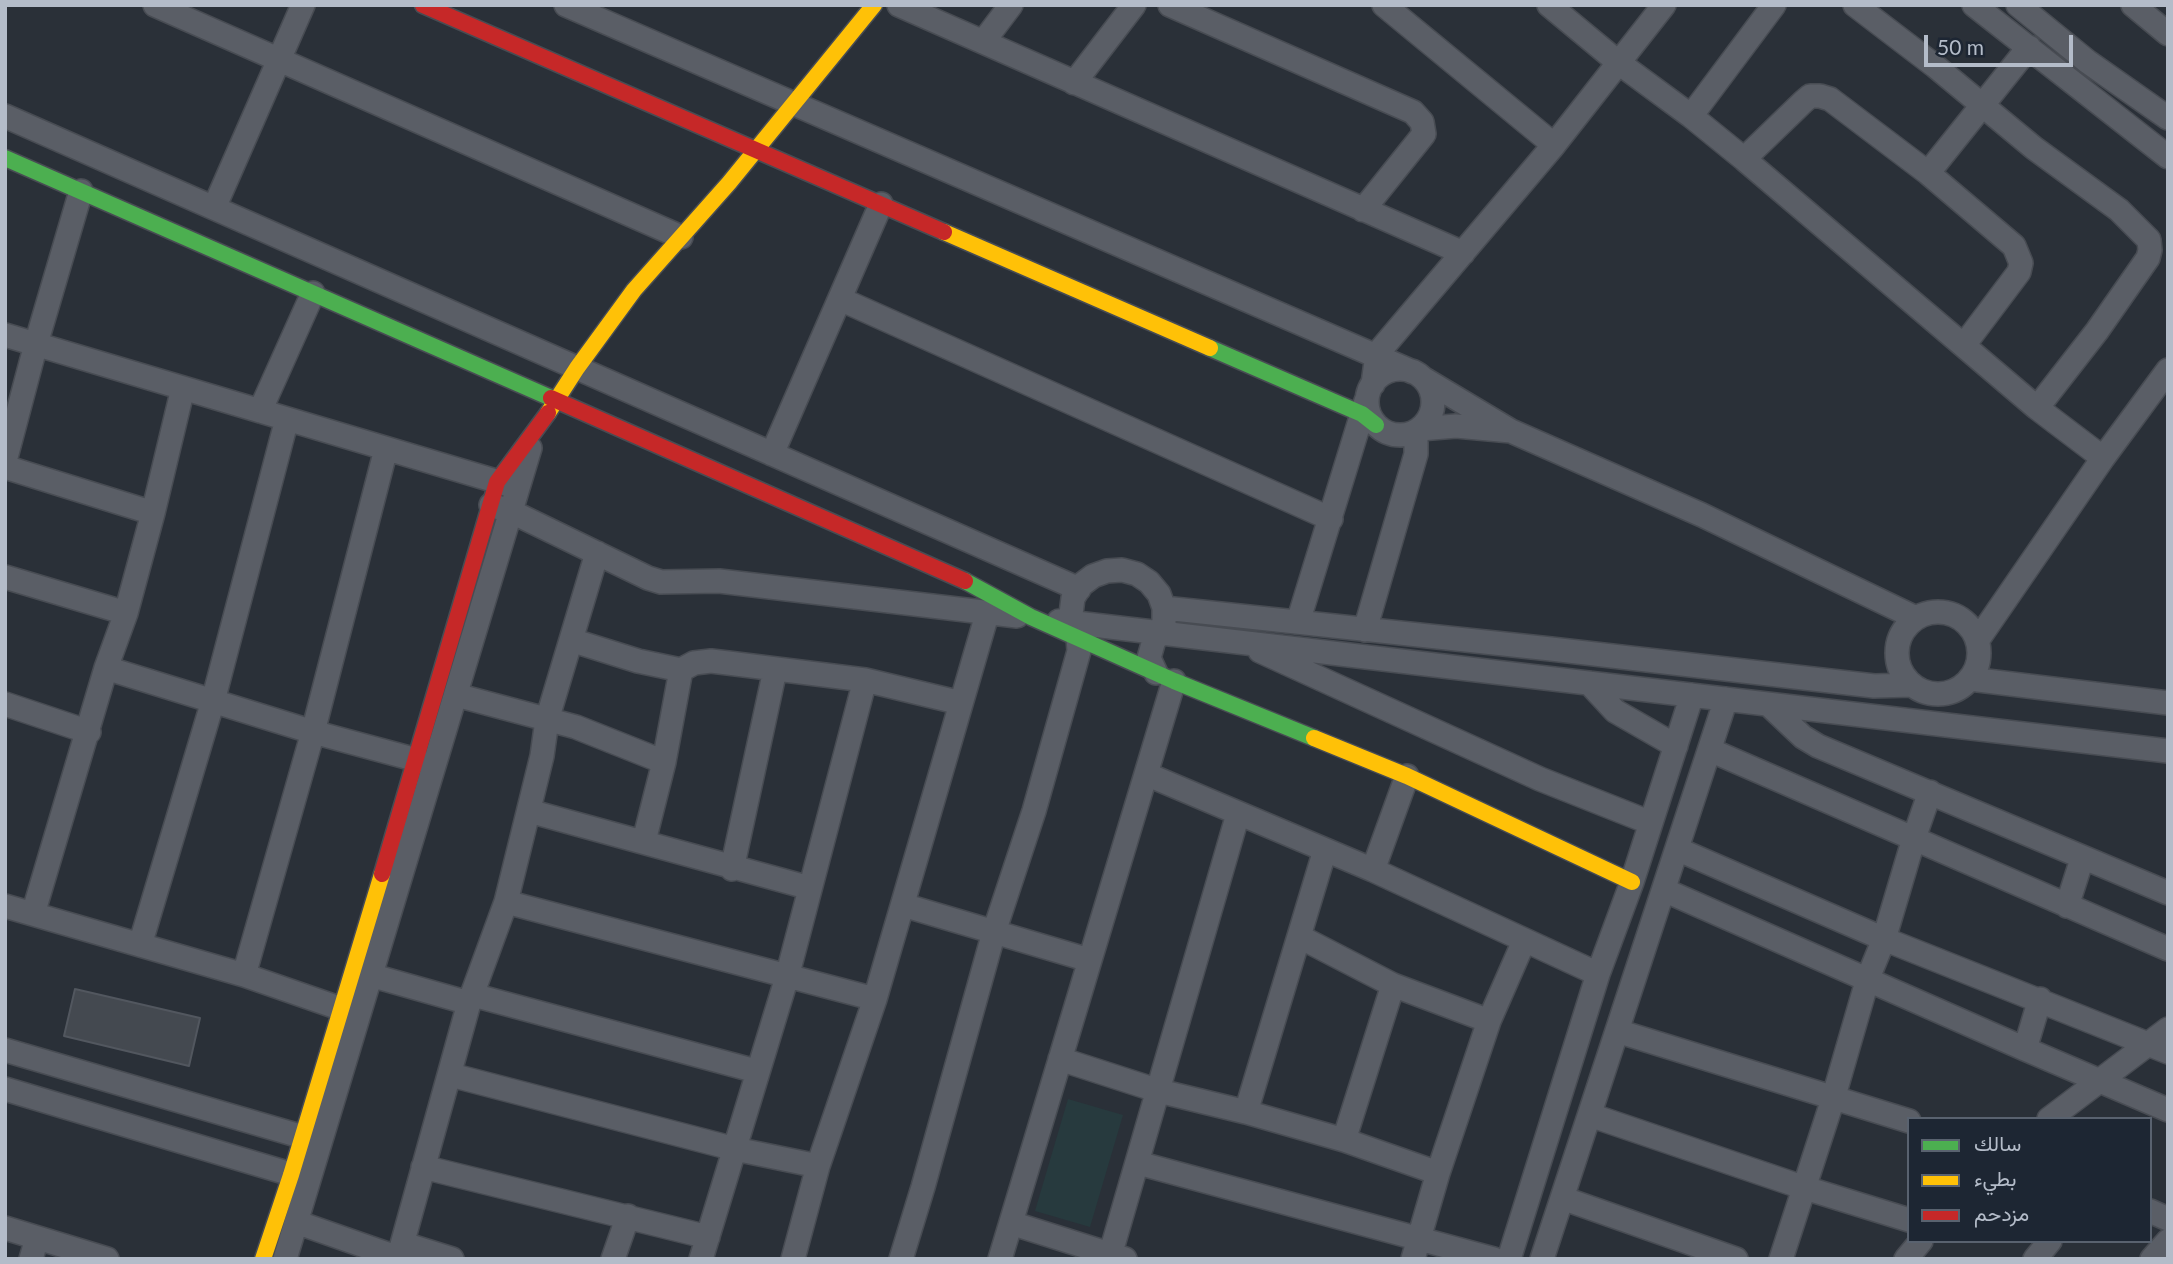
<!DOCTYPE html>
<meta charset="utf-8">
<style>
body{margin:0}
#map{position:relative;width:2173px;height:1264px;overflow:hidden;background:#2a3038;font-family:Lato,Vazirmatn,sans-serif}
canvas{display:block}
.frame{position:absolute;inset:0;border:7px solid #b4bcc9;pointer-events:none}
.legend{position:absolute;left:1907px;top:1117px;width:245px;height:126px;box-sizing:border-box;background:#1d2633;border:2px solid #59626f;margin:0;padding:9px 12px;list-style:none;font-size:21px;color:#b4bcc9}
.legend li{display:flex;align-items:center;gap:14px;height:35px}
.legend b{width:35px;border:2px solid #59626f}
.scale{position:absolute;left:1924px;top:35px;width:149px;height:32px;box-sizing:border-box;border:4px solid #b4bcc9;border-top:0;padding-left:9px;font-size:21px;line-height:24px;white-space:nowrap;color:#b4bcc9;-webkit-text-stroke:5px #1d2633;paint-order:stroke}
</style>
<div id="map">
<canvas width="2173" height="1264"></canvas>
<div class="frame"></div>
<ul class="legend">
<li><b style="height:9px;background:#4caf50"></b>سالك</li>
<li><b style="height:9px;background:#ffc107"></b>بطيء</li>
<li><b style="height:9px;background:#c62828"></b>مزدحم</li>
</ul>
<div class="scale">50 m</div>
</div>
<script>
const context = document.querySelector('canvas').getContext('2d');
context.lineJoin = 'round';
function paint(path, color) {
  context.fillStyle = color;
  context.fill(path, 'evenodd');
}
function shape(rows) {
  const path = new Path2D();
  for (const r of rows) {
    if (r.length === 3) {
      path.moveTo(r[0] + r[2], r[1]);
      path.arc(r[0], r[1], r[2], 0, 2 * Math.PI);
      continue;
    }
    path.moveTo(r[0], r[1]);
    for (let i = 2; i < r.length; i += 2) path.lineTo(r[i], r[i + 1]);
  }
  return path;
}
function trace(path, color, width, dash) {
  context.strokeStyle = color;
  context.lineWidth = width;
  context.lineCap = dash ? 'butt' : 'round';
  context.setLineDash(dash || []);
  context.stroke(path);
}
paint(shape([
 [1068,1099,1123,1115,1090,1227,1035,1211]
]), '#273a3e');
const building = shape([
 [75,989,200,1018,189,1066,64,1036,75,989]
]);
paint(building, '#444950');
trace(building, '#52575f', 2);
const street = shape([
 [155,5,681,237],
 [566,5,1413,372],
 [899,5,1463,253],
 [1170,5,1413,112,1422,122,1424,134,1363,210],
 [1384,5,1554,145],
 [1549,5,1619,63,1691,116,1744,159,2037,408,2103,458,2168,370],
 [1855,5,1935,66,2034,148,2119,210,2149,240,2150,250,2148,258,2097,331,2037,408],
 [1974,5,2168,157],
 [2018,5,2088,62,2168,118],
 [2133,5,2168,34],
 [983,42,1011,5],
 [1074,83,1134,5],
 [5,116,1079,589],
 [1691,116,1774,5],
 [1744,159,1803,102,1810,96,1820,96,1830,99,1928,173,2014,246,2021,263,2019,272,1964,345],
 [1928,173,2029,47],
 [214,208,303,5],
 [840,299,1331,519],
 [5,335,509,485],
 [1400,402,33],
 [1373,384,1377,354,1554,145,1664,5],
 [260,411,313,293],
 [1420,429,1456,426,1511,431,1424,379],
 [1511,431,1702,515,1916,618],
 [772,454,881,204],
 [5,461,36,344,81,191],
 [5,467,153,513],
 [491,505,512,512,648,578,661,582,719,581,1017,616],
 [5,577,126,613],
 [1164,608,1551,649,1874,686,1912,685],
 [1938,653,41],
 [1059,621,2168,751],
 [1298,622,1366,401],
 [1365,630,1416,454,1416,431],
 [571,640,638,661,681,670],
 [1977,641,2103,458],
 [1260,651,1540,779,1651,823],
 [106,668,313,732,417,760],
 [1970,679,2168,703],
 [1589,683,1615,711,1676,746],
 [456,695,576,727,664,762,644,841],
 [5,704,89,732],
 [1768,704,1803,737,1818,746,2168,893],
 [1710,750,2168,949],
 [664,762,681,670,694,663,711,661,728,663,865,680,961,703],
 [1146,774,1373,870,1598,974],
 [529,811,810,888],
 [1677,849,1884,939,2168,1052],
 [732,869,775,670],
 [1373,870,1407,776],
 [1664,890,2025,1049,2168,1110],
 [506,902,875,999],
 [903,905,1089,960],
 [5,906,244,975,342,1009],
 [2067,906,2082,859],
 [33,914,106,668,126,613,153,513,183,388],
 [1300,937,1393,985,1489,1021],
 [140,945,213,701,287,419],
 [244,975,313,732,386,449],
 [370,975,469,1003],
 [473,995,756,1071],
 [1617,1031,1909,1121],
 [2025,1049,2040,999],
 [5,1050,317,1141],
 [1060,1059,1159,1091,1246,1112,1344,1140,1438,1173],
 [451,1075,735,1149,818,1166],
 [5,1089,304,1178],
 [1246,1112,1325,850],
 [1590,1115,1802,1187,1909,1220],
 [2049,1119,2168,1029],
 [1344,1140,1393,985],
 [1138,1163,1494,1259],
 [423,1167,708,1237],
 [1562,1198,1736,1259],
 [2150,1211,2168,1219],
 [296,1222,399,1258],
 [1011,1223,1125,1259],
 [5,1228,107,1259],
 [404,1244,452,1259],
 [31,1259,37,1238],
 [285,1259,530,448],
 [398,1259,469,1003,506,902,542,756,547,720,597,553],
 [613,1259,628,1216],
 [701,1259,787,977,865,680],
 [793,1259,818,1166,875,999,986,618],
 [901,1259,923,1187,994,932,1034,811,1079,651,1078,638,1070,622,1073,598,1081,585,1093,576,1107,571,1122,570,1137,574,1149,582,1159,594,1164,608,1164,623,1161,633,1154,640,1149,658,1156,673],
 [1000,1259,1174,681],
 [1109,1259,1238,814],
 [1413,1259,1438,1173,1489,1021,1524,941],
 [1509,1259,1598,974,1632,882,1692,695],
 [1542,1259,1726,699],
 [1781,1259,1833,1099,1868,978,1884,939,1914,838,1930,792],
 [1906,1259,1921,1241],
 [2035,1259,2050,1241],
 [2152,1259,2168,1241]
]);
const fast = shape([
 [5,158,551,398],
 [1210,348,1362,414,1376,425],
 [965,581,1031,617,1174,681,1314,738]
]);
const slow = shape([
 [944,232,1210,348],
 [548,413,577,368,634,290,729,183,874,5],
 [1314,738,1407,776,1632,882],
 [263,1259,291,1175,382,874]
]);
const jam = shape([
 [423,5,944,232],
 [551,398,965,581],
 [382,874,497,482,548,413]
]);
trace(street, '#484c53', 26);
trace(fast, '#484c53', 19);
trace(slow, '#484c53', 19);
trace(jam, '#484c53', 19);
trace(street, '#5a5e66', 23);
trace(fast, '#4caf50', 16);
trace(slow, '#ffc107', 16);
trace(jam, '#c62828', 16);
</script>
